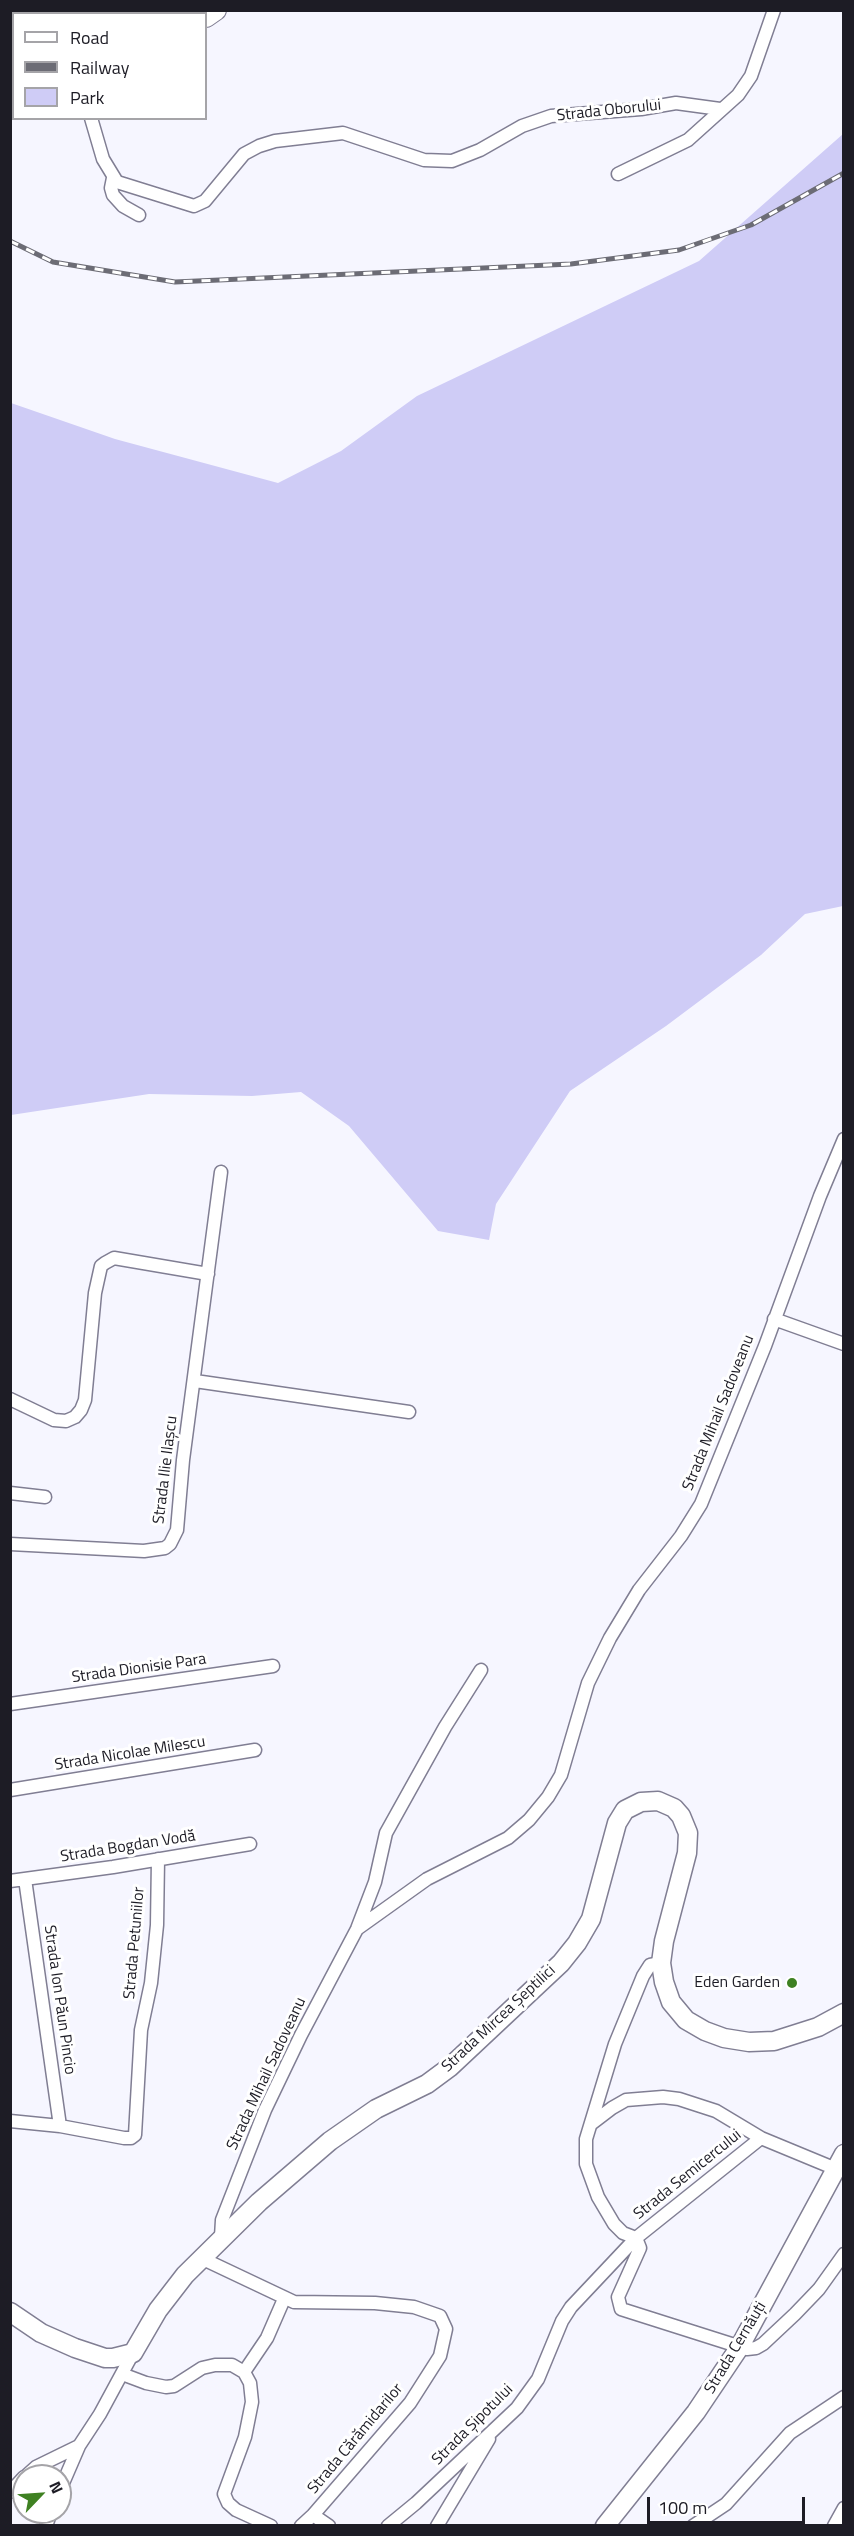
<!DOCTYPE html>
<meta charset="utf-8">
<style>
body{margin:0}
#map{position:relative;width:854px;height:2536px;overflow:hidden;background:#f6f6ff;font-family:"Titillium Web",sans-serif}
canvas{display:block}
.frame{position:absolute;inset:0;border:12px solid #1d1c25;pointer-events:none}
.legend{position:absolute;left:12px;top:12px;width:195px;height:108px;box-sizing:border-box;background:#fff;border:2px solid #a5a4a8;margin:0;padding:8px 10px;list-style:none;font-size:18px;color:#1d1c25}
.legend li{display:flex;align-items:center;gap:12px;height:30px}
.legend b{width:30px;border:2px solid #a5a4a8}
.north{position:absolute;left:12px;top:2464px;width:60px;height:60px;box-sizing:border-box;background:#fff;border:2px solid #a5a4a8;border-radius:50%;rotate:65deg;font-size:16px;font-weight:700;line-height:24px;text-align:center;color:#1d1c25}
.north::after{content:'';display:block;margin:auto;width:21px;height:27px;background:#3f8122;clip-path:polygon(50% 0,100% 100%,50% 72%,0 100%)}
.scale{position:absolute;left:647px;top:2497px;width:158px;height:27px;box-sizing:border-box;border:3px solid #1d1c25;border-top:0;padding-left:8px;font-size:18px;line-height:21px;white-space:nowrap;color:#1d1c25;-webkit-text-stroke:4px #fff;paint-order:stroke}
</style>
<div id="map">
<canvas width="854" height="2536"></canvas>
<div class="frame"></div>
<ul class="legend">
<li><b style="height:8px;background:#fff"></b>Road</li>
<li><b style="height:8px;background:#6c6c75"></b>Railway</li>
<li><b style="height:16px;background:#cfccf6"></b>Park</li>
</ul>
<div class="north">N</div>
<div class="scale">100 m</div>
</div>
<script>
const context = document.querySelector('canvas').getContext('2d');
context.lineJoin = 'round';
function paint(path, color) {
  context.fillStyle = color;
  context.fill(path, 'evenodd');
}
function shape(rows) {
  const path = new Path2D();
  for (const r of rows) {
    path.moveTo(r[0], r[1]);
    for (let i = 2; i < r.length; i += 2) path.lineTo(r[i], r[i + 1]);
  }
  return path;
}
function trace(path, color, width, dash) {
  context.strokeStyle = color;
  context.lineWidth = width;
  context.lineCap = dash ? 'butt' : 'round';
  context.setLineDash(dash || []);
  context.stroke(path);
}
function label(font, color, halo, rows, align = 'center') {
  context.font = font + ' "Titillium Web",sans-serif';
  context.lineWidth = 6;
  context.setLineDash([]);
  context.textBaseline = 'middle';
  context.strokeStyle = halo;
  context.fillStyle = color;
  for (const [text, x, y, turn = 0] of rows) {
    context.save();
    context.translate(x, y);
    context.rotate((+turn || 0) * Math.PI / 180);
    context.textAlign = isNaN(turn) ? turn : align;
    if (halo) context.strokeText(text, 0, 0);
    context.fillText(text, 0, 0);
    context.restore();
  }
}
paint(shape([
 [843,134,843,906,805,914,761,955,666,1026,570,1091,496,1204,489,1240,438,1231,349,1126,301,1092,252,1096,149,1094,11,1115,11,403,115,439,278,483,341,451,417,396,699,261]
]), '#cfccf6');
const street = shape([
 [91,118,103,159,117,182,194,206,205,201,244,154,259,146,275,141,343,133,424,160,452,161,480,150,522,126,551,116,641,109,676,103,720,109],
 [618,174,688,140,738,95,751,76,774,10],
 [113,178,111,188,113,195,123,206,139,215],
 [774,1319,844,1344],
 [195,1381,409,1412],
 [10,1399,54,1420,66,1421,75,1417,81,1410,85,1400,95,1293,101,1266,105,1263,114,1258,208,1274],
 [10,1493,45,1497],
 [10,1544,144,1551,165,1548,170,1544,177,1530,183,1460,221,1172],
 [10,1704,273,1666],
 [10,1790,255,1750],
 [25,1879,60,2126],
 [10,1881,113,1867,250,1844],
 [357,1929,427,1879,508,1838,529,1820,548,1797,561,1775,588,1683,610,1638,639,1590,681,1536,701,1504,765,1346,820,1196,844,1139],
 [10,2121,60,2126,124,2138,131,2138,135,2135,141,2030,151,1983,157,1925,158,1859],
 [591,2124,612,2108,626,2100,663,2097,679,2099,716,2111,761,2138,836,2169],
 [221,2237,222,2220,265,2110,301,2035,357,1929,375,1882,386,1833,445,1727,481,1670],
 [636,2238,640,2248,618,2297,621,2309,747,2349,756,2348,763,2344,795,2314,819,2289,844,2254],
 [636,2238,623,2233,614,2224,598,2197,586,2164,586,2139,615,2044,643,1976,650,1965,661,1963],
 [201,2258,294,2302,375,2303,414,2307,440,2316,446,2329,440,2356,410,2403,313,2515,301,2526],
 [244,2372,267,2338,284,2299],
 [122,2374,146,2383,166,2387,174,2386,202,2368,215,2365,232,2365,244,2372,250,2383,252,2402,245,2437,224,2494,228,2503,236,2510,271,2526],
 [26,2476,36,2467,79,2446],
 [60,2490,79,2446,100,2414,133,2353],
 [10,2492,24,2477],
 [313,2515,329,2526],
 [46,2526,51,2512],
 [388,2526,416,2503,517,2408,538,2379,562,2321,571,2307,636,2238,761,2138],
 [437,2526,489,2439],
 [693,2526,726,2504,790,2433,844,2397],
 [834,2526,844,2508]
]);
const secondary = shape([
 [10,2312,41,2333,75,2348,105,2358,113,2358,133,2353,158,2310,185,2275,259,2202,330,2141,376,2109,427,2084,450,2067,561,1963,577,1943,591,1919,617,1823,625,1810,641,1802,658,1801,674,1808,681,1816,688,1833,687,1853,664,1941,661,1963,664,1982,671,2002,686,2020,705,2031,724,2038,749,2042,774,2041,818,2027,844,2013],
 [605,2526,696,2412,739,2348,844,2154]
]);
const primary = shape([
 [206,17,216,10],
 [10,64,14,65]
]);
trace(street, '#807e93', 15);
trace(secondary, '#807e93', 21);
trace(primary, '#807e93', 22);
trace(street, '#fff', 12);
trace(secondary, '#fff', 18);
trace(primary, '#fff', 20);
const rail = shape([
 [10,241,53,262,175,282,571,264,679,250,751,225,844,173]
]);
trace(rail, '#6c6c75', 5);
trace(rail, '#fff', 3, [9]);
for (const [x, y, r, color] of [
 [792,1983,6,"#3f8122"]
]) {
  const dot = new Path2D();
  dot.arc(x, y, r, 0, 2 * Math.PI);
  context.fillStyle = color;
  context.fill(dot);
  trace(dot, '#fff', 2);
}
label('16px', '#1d1c25', '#fff', [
 ["Strada Oborului",609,111,-6],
 ["Strada Mihail Sadoveanu",719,1413,-68],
 ["Strada Ilie Ilașcu",166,1470,-83],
 ["Strada Dionisie Para",139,1669,-8],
 ["Strada Nicolae Milescu",130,1754,-9],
 ["Strada Bogdan Vodă",128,1847,-9],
 ["Strada Petuniilor",135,1943,-85],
 ["Strada Ion Păun Pincio",59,2000,82],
 ["Strada Mircea Șeptilici",499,2019,-43],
 ["Strada Mihail Sadoveanu",267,2074,-65],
 ["Strada Semicercului",688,2175,-39],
 ["Strada Cernăuți",736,2348,-59],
 ["Strada Șipotului",473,2425,-45],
 ["Strada Cărămidarilor",356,2439,-50]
]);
label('16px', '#1d1c25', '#fff', [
 ["Eden Garden",780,1983]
], 'right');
</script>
